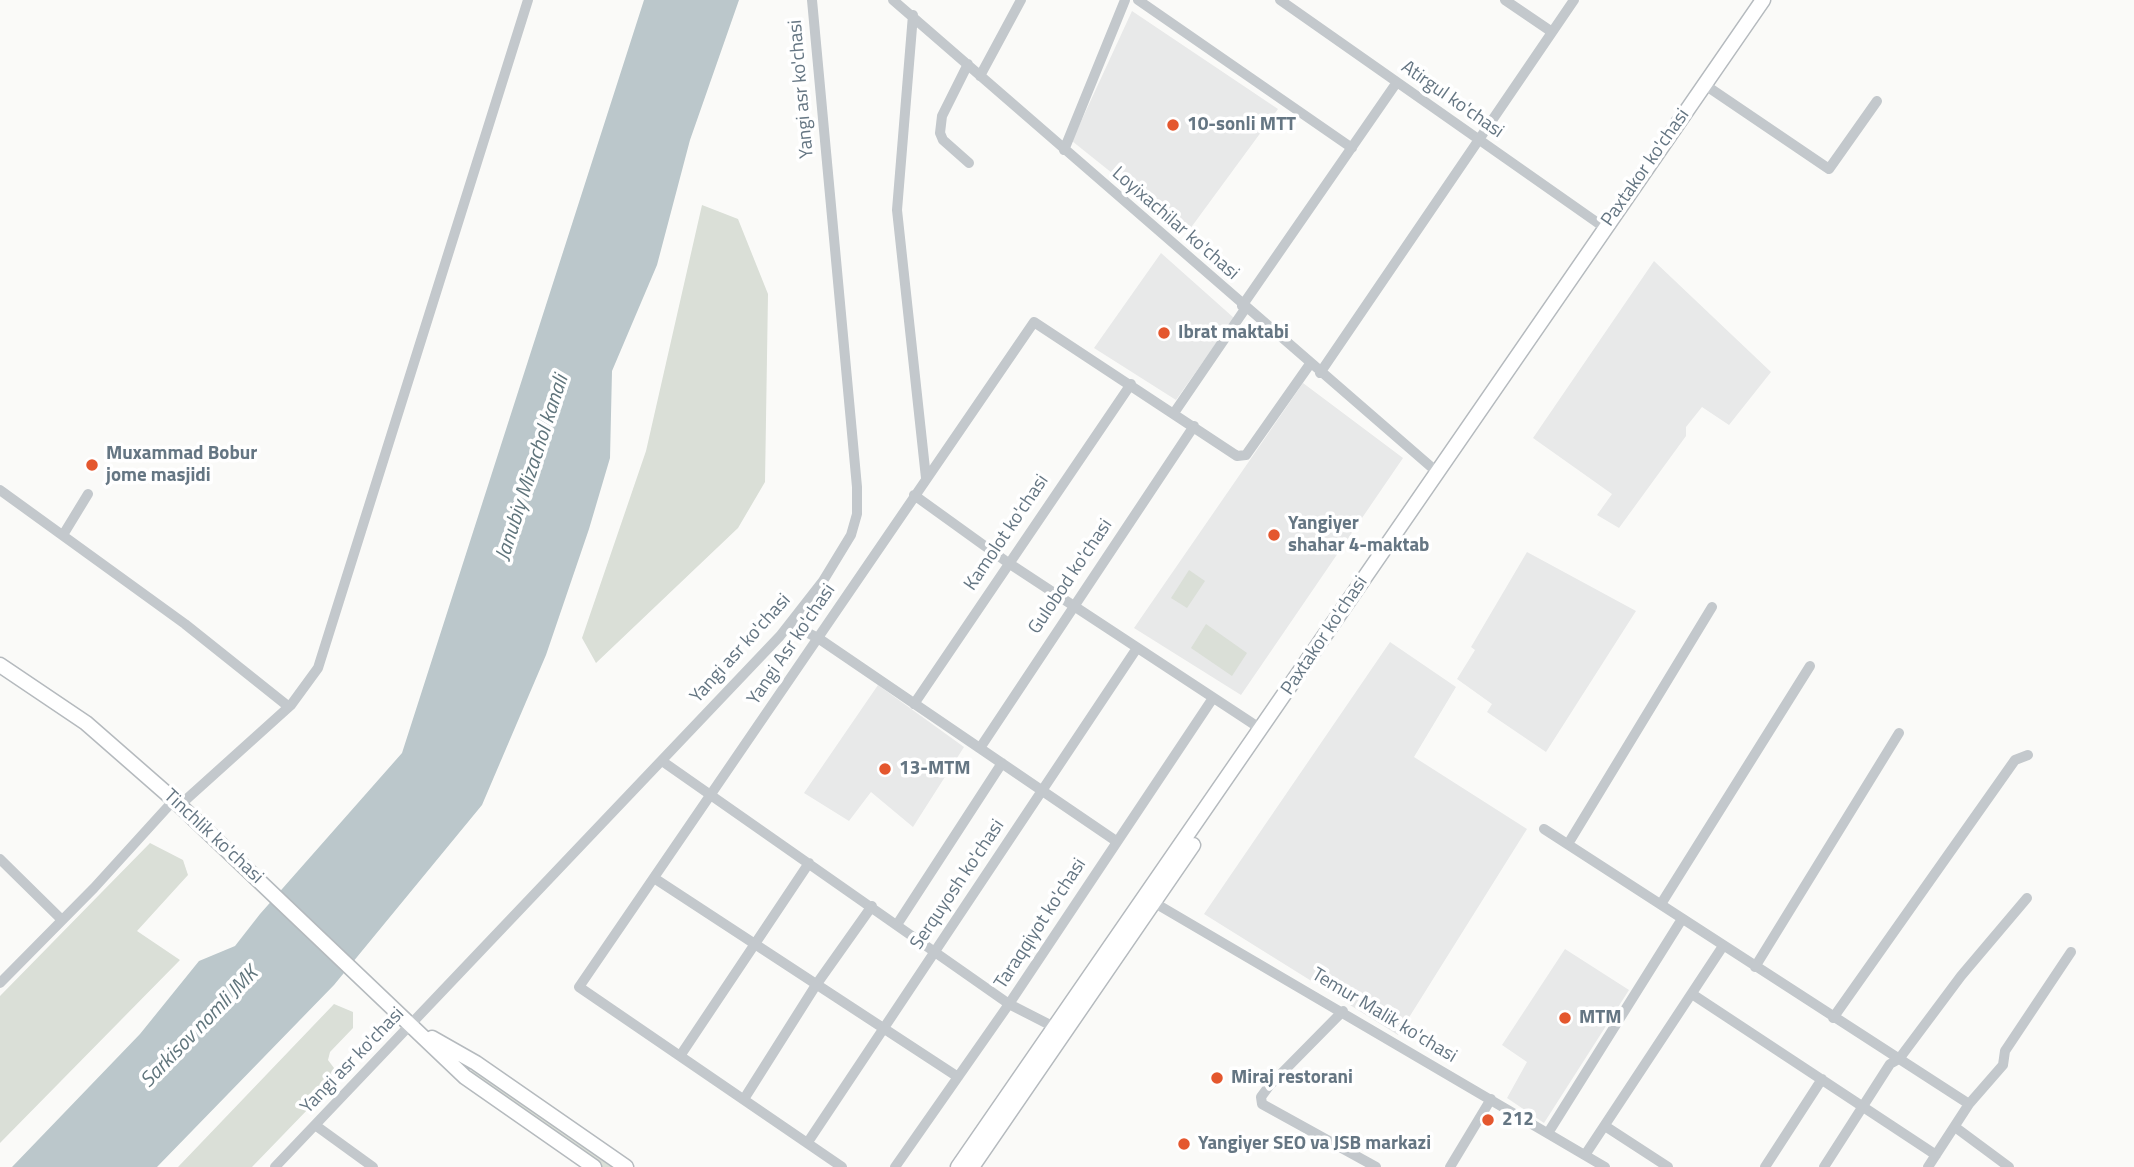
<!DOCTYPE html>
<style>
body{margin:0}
canvas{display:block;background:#fafaf8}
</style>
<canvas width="2134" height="1167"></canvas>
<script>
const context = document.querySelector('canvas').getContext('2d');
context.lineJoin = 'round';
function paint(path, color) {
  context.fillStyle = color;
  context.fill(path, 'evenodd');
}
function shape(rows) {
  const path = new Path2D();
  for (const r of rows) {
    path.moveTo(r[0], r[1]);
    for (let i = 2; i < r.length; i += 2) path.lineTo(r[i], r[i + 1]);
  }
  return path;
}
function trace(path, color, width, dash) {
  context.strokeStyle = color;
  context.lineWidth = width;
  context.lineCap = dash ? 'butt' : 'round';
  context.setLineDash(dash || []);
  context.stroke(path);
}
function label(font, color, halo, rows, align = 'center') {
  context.font = font + ' "Titillium Web",sans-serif';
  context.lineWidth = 7;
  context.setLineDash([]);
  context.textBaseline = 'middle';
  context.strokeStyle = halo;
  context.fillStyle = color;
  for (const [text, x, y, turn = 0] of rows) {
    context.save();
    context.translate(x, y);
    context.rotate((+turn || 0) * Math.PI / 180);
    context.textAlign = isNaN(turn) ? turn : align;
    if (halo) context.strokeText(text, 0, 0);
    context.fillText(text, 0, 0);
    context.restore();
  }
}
paint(shape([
 [1132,11,1278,109,1187,233,1072,141],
 [1161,253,1234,318,1176,400,1094,348],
 [1654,261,1771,372,1729,425,1702,407,1686,427,1686,436,1619,528,1597,515,1612,494,1533,438],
 [1303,383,1403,458,1241,695,1134,628],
 [1527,552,1636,611,1546,752,1487,712,1492,704,1457,679,1475,650,1471,647],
 [1390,642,1456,687,1414,757,1527,829,1398,1035,1204,914],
 [878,685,964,747,913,827,871,792,849,821,804,793],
 [1565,949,1629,990,1544,1123,1507,1098,1527,1062,1502,1045]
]), '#e8e9e9');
paint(shape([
 [702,205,738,219,768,294,765,482,738,528,596,663,582,638,646,451],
 [1189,570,1205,581,1187,608,1171,598],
 [1206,624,1247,653,1232,676,1191,648],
 [150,843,183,860,188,875,137,931,180,960,0,1143,0,996],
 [334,1004,353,1012,353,1028,330,1052,328,1060,340,1076,252,1167,178,1167],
 [473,1067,613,1167,602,1167,470,1074]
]), '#dadfd7');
paint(shape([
 [644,0,739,0,690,140,657,265,612,371,610,458,589,529,546,655,482,805,334,985,157,1167,12,1167,140,1034,199,961,235,946,260,914,402,753]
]), '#bbc7cb');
const major = shape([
 [0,665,86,723,174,800,465,1077,594,1167],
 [432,1038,476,1063,626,1167],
 [958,1167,1763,0],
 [972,1167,1193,845]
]);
trace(major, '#b5babe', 17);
trace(shape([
 [893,0,1437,472],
 [1138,0,1352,148],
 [1280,0,1605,228],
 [1505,0,1552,32],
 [913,15,897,210,926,478],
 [968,64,942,116,940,133,943,140,969,163],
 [980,76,1021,0],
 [1711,89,1829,169,1877,101],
 [1064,150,1125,0],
 [1242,306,1397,82],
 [1320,373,1574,0],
 [1174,413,1245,309],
 [0,490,185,624,289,707],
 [914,495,1007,562,1261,729],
 [63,535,88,494],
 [790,624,818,638,1116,841],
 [914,704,1131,384],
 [980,748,1194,426],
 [662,761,1009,1004,1054,1027],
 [180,805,291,705,318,668,528,0],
 [1544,829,1969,1104],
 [1568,844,1712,607],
 [0,859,62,920],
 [654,878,958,1077],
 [1148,899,1605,1167],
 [1661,904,1810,666],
 [898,923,1002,763],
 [1755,967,1899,733],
 [0,983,94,888,174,800],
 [1692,994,1936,1155],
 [1343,1011,1269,1086,1261,1097,1262,1104,1376,1167],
 [1833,1018,2015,760,2028,755],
 [680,1056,809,863],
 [744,1099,816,985,872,906],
 [315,1125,373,1167],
 [1605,1126,1668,1167],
 [1955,1127,2009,1167],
 [1548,1133,1682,919],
 [808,1142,1137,648],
 [1585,1155,1723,946],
 [275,1167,780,636,823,581,851,535,857,514,857,487,812,0],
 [842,1167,579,987,1034,322,1237,456,1246,455,1310,364],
 [895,1167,1009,1004,1213,698],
 [1450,1167,1491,1099],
 [1765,1167,1822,1079],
 [1824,1167,1890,1064,1899,1059,1961,976,2027,898],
 [1928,1167,1969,1104,2003,1065,2005,1051,2071,952]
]), '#c3c8cc', 10);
trace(major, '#fff', 14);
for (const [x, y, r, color] of [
 [1173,125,7,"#e4572e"],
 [1164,333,7,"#e4572e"],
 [92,465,7,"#e4572e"],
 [1274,535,7,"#e4572e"],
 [885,769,7,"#e4572e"],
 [1565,1018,7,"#e4572e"],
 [1217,1078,7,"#e4572e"],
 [1488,1120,7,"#e4572e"],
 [1184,1144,7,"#e4572e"]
]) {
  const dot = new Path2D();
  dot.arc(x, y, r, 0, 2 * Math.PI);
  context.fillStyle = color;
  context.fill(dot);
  trace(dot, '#fff', 2.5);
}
label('19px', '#657683', '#fff', [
 ["Yangi asr ko'chasi",802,89,-95],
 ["Atirgul ko'chasi",1452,100,35],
 ["Paxtakor ko'chasi",1646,168,-55],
 ["Loyixachilar ko'chasi",1175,224,41],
 ["Kamolot ko'chasi",1007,533,-56],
 ["Gulobod ko'chasi",1071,577,-56],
 ["Paxtakor ko'chasi",1325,636,-56],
 ["Yangi Asr ko'chasi",792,645,-56],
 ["Yangi asr ko'chasi",741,649,-48],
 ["Tinchlik ko'chasi",213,837,43],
 ["Serquyosh ko'chasi",958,885,-56],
 ["Taraqqiyot ko'chasi",1041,924,-57],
 ["Temur Malik ko'chasi",1384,1016,31],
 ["Yangi asr ko'chasi",353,1061,-46]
]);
label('bold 19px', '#657683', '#fff', [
 ["10-sonli MTT",1187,125],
 ["Ibrat maktabi",1178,333],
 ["Muxammad Bobur",106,454],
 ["jome masjidi",106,476],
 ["Yangiyer",1288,524],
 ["shahar 4-maktab",1288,546],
 ["13-MTM",899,769],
 ["MTM",1579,1018],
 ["Miraj restorani",1231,1078],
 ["212",1502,1120],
 ["Yangiyer SEO va JSB markazi",1198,1144]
], 'left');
label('italic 21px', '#60757c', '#fff', [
 ["Janubiy Mizachol kanali",533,468,-72],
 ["Sarkisov nomli JMK",200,1028,-46]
]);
</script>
